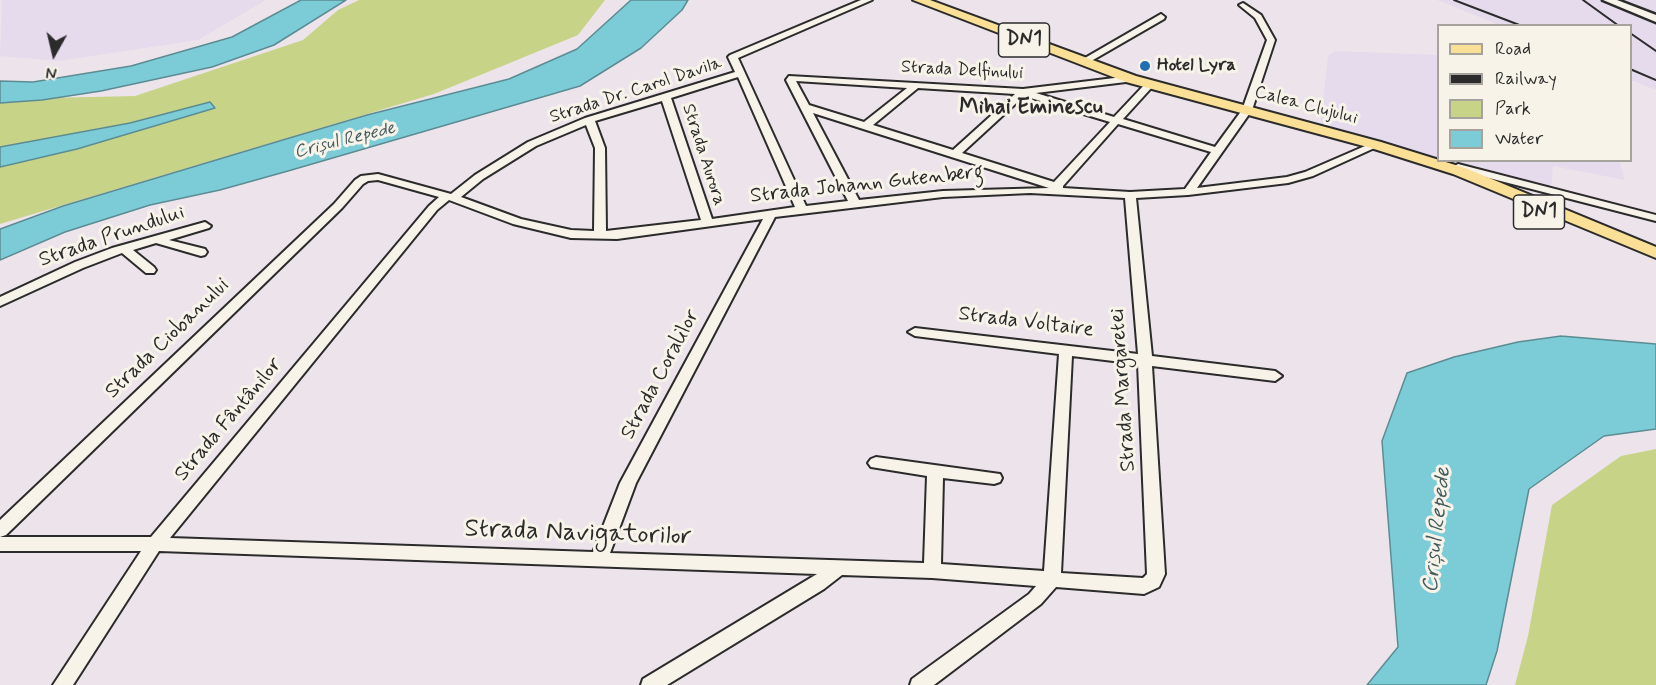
<!DOCTYPE html>
<meta charset="utf-8">
<style>
body{margin:0}
#map{position:relative;width:1656px;height:685px;overflow:hidden;background:#ede4eb;font-family:Mynerve,sans-serif}
canvas{display:block}
.legend{position:absolute;left:1437px;top:24px;width:195px;height:138px;box-sizing:border-box;background:#f7f3e8;border:2px solid #a5a39c;margin:0;padding:8px 10px;list-style:none;font-size:18px;color:#2b2b2b}
.legend li{display:flex;align-items:center;gap:12px;height:30px}
.legend b{width:30px;border:2px solid #a5a39c}
.north{position:absolute;left:24px;top:24px;width:60px;height:60px;-webkit-text-stroke:4px #f7f3e8;paint-order:stroke;rotate:188deg;font-size:16px;font-weight:700;line-height:24px;text-align:center;color:#2b2b2b}
.north::after{content:'';display:block;margin:auto;width:21px;height:27px;background:#2b2b2b;clip-path:polygon(50% 0,100% 100%,50% 72%,0 100%)}
</style>
<div id="map">
<canvas width="1656" height="685"></canvas>
<ul class="legend">
<li><b style="height:8px;background:#fadf96"></b>Road</li>
<li><b style="height:8px;background:#2b2b2b"></b>Railway</li>
<li><b style="height:16px;background:#c7d488"></b>Park</li>
<li><b style="height:16px;background:#7cccd8"></b>Water</li>
</ul>
<div class="north">N</div>
</div>
<script>
const context = document.querySelector('canvas').getContext('2d');
context.lineJoin = 'round';
function paint(path, color) {
  context.fillStyle = color;
  context.fill(path, 'evenodd');
}
function shape(rows) {
  const path = new Path2D();
  for (const r of rows) {
    path.moveTo(r[0], r[1]);
    for (let i = 2; i < r.length; i += 2) path.lineTo(r[i], r[i + 1]);
  }
  return path;
}
function trace(path, color, width, dash) {
  context.strokeStyle = color;
  context.lineWidth = width;
  context.lineCap = dash ? 'butt' : 'round';
  context.setLineDash(dash || []);
  context.stroke(path);
}
function label(font, color, halo, rows, align = 'center') {
  context.font = font + ' Mynerve,sans-serif';
  context.lineWidth = 6;
  context.setLineDash([]);
  context.textBaseline = 'middle';
  context.strokeStyle = halo;
  context.fillStyle = color;
  for (const [text, x, y, turn = 0] of rows) {
    context.save();
    context.translate(x, y);
    context.rotate((+turn || 0) * Math.PI / 180);
    context.textAlign = isNaN(turn) ? turn : align;
    if (halo) context.strokeText(text, 0, 0);
    context.fillText(text, 0, 0);
    context.restore();
  }
}
paint(shape([
 [266,0,198,40,59,61,0,56,2,0],
 [1437,0,1656,0,1656,90,1631,80,1630,26,1499,25],
 [1335,51,1438,55,1438,159,1320,127,1328,56],
 [1443,161,1619,161,1625,180,1553,166,1551,190]
]), '#e6daed');
paint(shape([
 [359,0,605,0,578,35,434,94,0,224,0,99,135,96,303,40,338,10],
 [1656,449,1656,685,1515,685,1528,636,1552,505,1621,456]
]), '#c7d488');
const water = shape([
 [301,0,346,0,274,45,212,67,101,91,42,100,0,103,0,81,33,82,131,66,232,37,301,0],
 [631,0,688,0,682,10,641,48,580,86,288,171,220,190,150,205,65,232,0,260,0,229,63,206,286,139,367,115,509,79,577,49,631,0],
 [210,102,215,108,77,149,0,167,0,147,130,123,210,102],
 [1561,336,1656,344,1656,429,1604,436,1529,489,1497,651,1486,685,1367,685,1398,647,1382,441,1407,373,1454,357,1518,342,1561,336]
]);
paint(water, '#7cccd8');
trace(water, '#5c8c93', 1.5);
const minor = shape([
 [861,0,872,0,738,58,806,206,848,201,786,80,789,76,1023,89,1131,76,1134,77,1134,81,1036,93,1114,117,1147,82,1153,82,1153,86,1123,119,1215,147,1242,110,1267,40,1255,18,1239,5,1243,3,1261,15,1275,40,1252,110,1197,188,1287,177,1305,172,1372,143,1376,142,1381,145,1313,176,1288,183,1188,195,1136,198,1152,356,1275,371,1282,376,1275,381,1152,366,1165,574,1159,587,1144,594,1056,587,1041,604,934,685,910,685,912,679,1029,594,1036,586,932,578,842,575,824,589,667,685,641,685,643,679,817,574,159,551,73,685,53,685,141,551,0,551,0,537,151,537,429,206,439,197,378,180,368,181,363,184,342,208,6,535,0,537,0,520,334,204,355,180,361,176,378,174,451,194,475,175,528,142,585,118,735,72,728,57,730,55,861,0],
 [738,77,795,207,712,219,671,98,738,77],
 [796,81,907,88,864,122,809,105,796,81],
 [918,88,1015,94,953,150,873,125,918,88],
 [1024,96,1110,122,1054,182,962,153,1024,96],
 [662,101,701,220,606,231,605,148,595,121,662,101],
 [813,113,1049,188,943,191,859,200,813,113],
 [1118,124,1211,152,1185,189,1130,192,1063,188,1063,186,1118,124],
 [586,125,595,148,594,231,571,230,521,219,461,197,483,179,536,146,586,125],
 [1030,193,1125,198,1138,354,915,328,908,332,915,336,1059,354,1044,571,941,564,943,478,994,484,1000,482,1002,478,1000,474,876,457,871,459,868,463,871,467,927,476,924,563,610,553,636,483,775,217,943,197,1030,193],
 [449,200,513,224,571,238,617,239,763,219,620,483,593,552,170,538,437,210,449,200],
 [1072,356,1138,364,1147,574,1143,578,1061,573,1072,356],
 [1161,14,1165,17,1164,19,1086,64,1078,62,1161,14],
 [1458,164,1656,215,1656,221,1454,169,1453,167,1458,164],
 [205,222,211,226,209,228,169,240,205,249,207,252,205,255,201,256,156,243,133,250,154,267,156,270,154,273,146,273,122,253,83,268,0,306,0,297,75,262,112,248,205,222]
]);
const tertiary = shape([
 [1603,0,1617,0,1656,15,1656,22,1603,0]
]);
const primary = shape([
 [913,0,930,0,1136,76,1381,142,1465,168,1656,247,1656,258,1453,174,1371,148,1126,82,913,0]
]);
trace(minor, '#2b2b2b', 4);
trace(tertiary, '#2b2b2b', 5);
trace(primary, '#2b2b2b', 4);
paint(minor, '#f7f3e8');
paint(tertiary, '#f7f3e8');
paint(primary, '#fadf96');
trace(shape([
 [1454,0,1522,26],
 [1583,0,1619,26],
 [1630,33,1656,51],
 [1630,69,1656,80]
]), '#2b2b2b', 2);
for (const [x, y, r, color] of [
 [1145,66,6,"#1f6fb2"]
]) {
  const dot = new Path2D();
  dot.arc(x, y, r, 0, 2 * Math.PI);
  context.fillStyle = color;
  context.fill(dot);
  trace(dot, '#f7f3e8', 2);
}
label('bold 18px', '#2b2b2b', '#f7f3e8', [
 ["Hotel Lyra",1157,66]
], 'left');
label('18px', '#2b2b2b', '#f7f3e8', [
 ["Strada Delfinului",962,71,3],
 ["Strada Dr. Carol Davila",636,91,-18],
 ["Calea Clujului",1306,106,15],
 ["Strada Aurora",703,155,72]
]);
label('italic 18px', '#435b5f', '#f7f3e8', [
 ["Crișul Repede",345,141,-14]
]);
for (const [x, y, w] of [
 [1024,40,51],
 [1539,212,51]
]) {
  const box = new Path2D();
  box.roundRect(x - w / 2, y - 17, w, 34, 4.5);
  context.fillStyle = '#f7f3e8';
  context.fill(box);
  trace(box, '#2b2b2b', 1.5);
}
label('bold 20px', '#2b2b2b', null, [
 ["DN1",1024,40],
 ["DN1",1539,212]
]);
label('21px', '#2b2b2b', '#f7f3e8', [
 ["Strada Johann Gutenberg",867,185,-6],
 ["Strada Prundului",112,237,-19],
 ["Strada Voltaire",1026,323,7],
 ["Strada Ciobanului",168,339,-44],
 ["Strada Coralilor",661,375,-62],
 ["Strada Margaretei",1124,390,-94],
 ["Strada Fântânilor",229,420,-50]
]);
label('bold 22px', '#2b2b2b', '#f7f3e8', [
 ["Mihai Eminescu",1031,108]
]);
label('italic 22px', '#435b5f', '#f7f3e8', [
 ["Crișul Repede",1438,530,-84]
]);
label('26px', '#2b2b2b', '#f7f3e8', [
 ["Strada Navigatorilor",578,534,2]
]);
</script>
